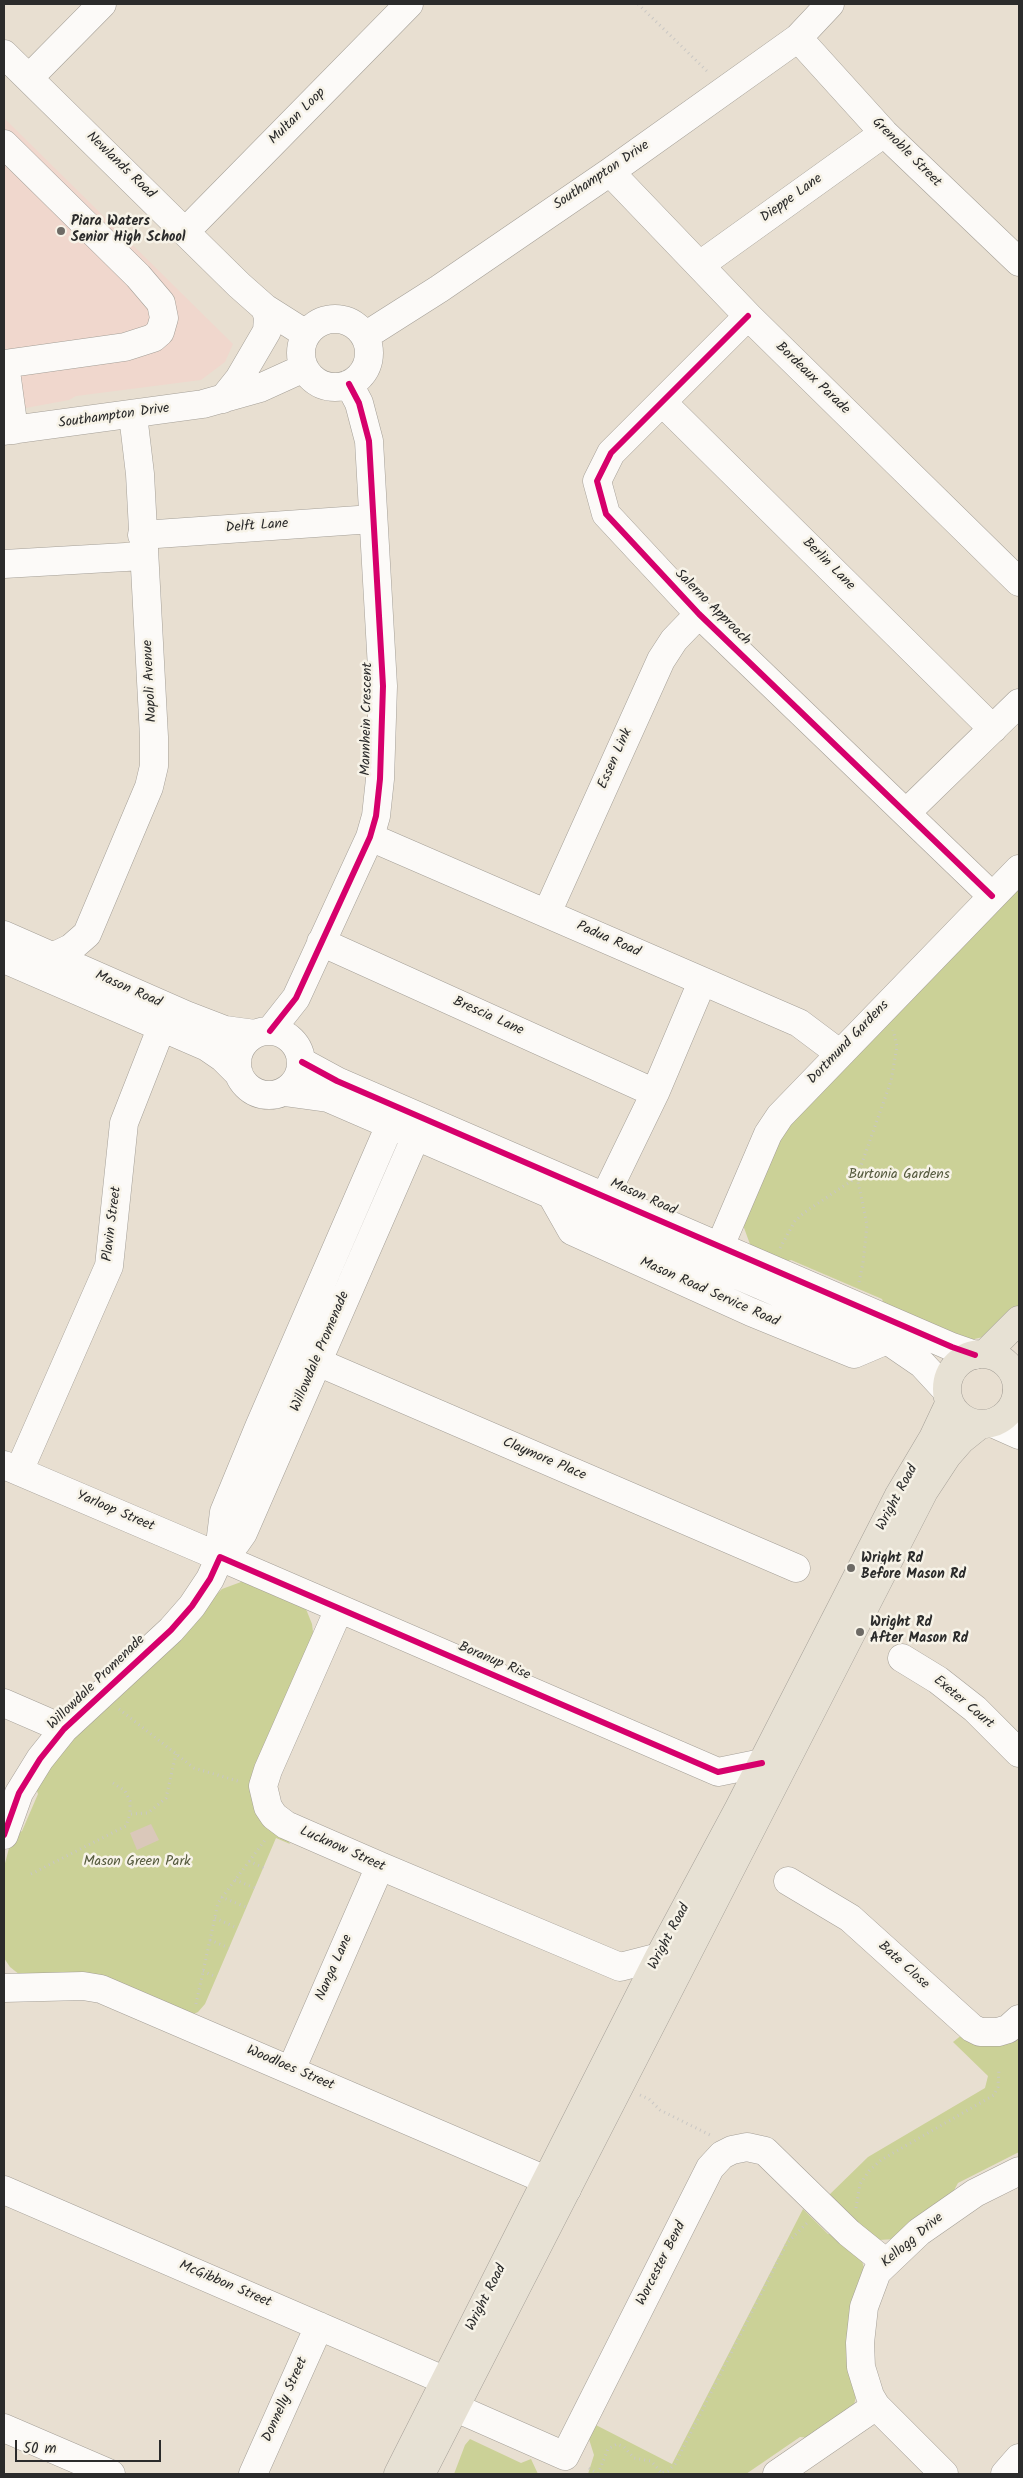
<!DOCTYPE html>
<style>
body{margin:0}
#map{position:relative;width:1023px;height:2478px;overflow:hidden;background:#e8dfd1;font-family:Kalam,sans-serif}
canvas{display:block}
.frame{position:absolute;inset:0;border:5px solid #2b2b2b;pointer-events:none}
.scale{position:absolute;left:15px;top:2440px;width:146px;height:22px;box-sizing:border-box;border:2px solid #2b2b2b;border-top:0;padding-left:6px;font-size:15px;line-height:18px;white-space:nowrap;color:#2b2b2b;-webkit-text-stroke:4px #f7f3e8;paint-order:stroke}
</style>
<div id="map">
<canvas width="1023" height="2478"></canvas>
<div class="frame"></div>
<div class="scale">50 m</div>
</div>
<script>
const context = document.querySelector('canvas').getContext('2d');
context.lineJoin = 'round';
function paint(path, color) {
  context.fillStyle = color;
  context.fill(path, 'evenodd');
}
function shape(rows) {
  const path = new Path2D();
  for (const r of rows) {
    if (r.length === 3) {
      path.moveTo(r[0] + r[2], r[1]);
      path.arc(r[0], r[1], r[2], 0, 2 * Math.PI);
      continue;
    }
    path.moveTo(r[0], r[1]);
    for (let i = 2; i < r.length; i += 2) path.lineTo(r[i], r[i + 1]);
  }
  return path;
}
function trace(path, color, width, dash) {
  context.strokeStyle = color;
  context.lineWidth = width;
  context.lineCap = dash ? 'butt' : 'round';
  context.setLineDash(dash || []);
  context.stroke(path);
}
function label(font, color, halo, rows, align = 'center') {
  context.font = font + ' Kalam,sans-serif';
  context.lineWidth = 5;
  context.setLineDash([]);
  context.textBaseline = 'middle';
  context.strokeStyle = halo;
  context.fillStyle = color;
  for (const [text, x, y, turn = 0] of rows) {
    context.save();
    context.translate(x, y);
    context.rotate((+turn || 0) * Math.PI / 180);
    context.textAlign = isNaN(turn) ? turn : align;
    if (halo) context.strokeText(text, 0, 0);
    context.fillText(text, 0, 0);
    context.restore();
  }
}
paint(shape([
 [4,118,233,344,225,362,201,380,76,396,69,400,4,412]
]), '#f0d7cd');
paint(shape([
 [1019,884,1019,1309,983,1337,966,1341,886,1309,882,1299,791,1260,781,1263,751,1247,743,1225,785,1124],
 [241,1582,248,1582,306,1609,312,1624,313,1632,310,1646,251,1788,254,1808,285,1834,290,1844,276,1838,205,2004,198,2012,189,2016,20,1975,10,1967,4,1958,4,1867,12,1837,22,1831,38,1794,35,1785,99,1707,109,1707,164,1655,165,1645,222,1589],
 [1019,2031,1019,2152,958,2183,952,2194,895,2239,879,2240,827,2197,868,2157,985,2088,988,2076,953,2042,963,2034],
 [803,2209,828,2234,839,2235,862,2261,865,2271,857,2392,854,2405,812,2438,800,2437,746,2474,588,2474,594,2455,588,2436,590,2422,672,2464],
 [470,2439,521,2463,531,2459,538,2474,454,2474,465,2445]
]), '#cbd197');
paint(shape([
 [151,1824,159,1840,137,1850,130,1833]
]), '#dac8ba');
const minor = shape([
 [798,38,884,133,1019,262],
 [4,54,239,285,265,308,306,334],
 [29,78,102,4],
 [4,144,138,276,161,303,164,318,160,332,153,338,125,347,4,364],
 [610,172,748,316,1019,582],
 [186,231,409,4],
 [700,265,884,133],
 [748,316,611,453,597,481,606,514,699,614,992,896],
 [335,353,34],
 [365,336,439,289,610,172,798,38,830,4],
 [5,364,14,430],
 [223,399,239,379,267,331,268,317,265,308],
 [662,402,993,729],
 [4,431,203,404,260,388,304,368],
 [142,535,373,519],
 [4,564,143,556],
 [906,813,1019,703],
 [370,837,799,1023,839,1053],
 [547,913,661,660,674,640,699,614],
 [4,935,186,1015,225,1030,255,1034],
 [321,942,655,1093],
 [52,957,71,948,87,934,149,787,154,766,154,737,140,474,133,415],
 [4,959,207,1047,223,1058,239,1074],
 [269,1063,32],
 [270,1031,296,998,370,837,376,816,380,779,383,686,369,441,359,403,349,384],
 [302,1062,337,1081,952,1347,975,1355],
 [284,1092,328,1098,887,1340,922,1364,946,1390],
 [551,1194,572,1231,751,1312,854,1354,887,1340],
 [605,1196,655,1093,702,982],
 [720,1246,768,1134,780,1116,1019,869],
 [292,1351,796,1568],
 [1017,1391,1019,1394],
 [992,1423,1019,1435],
 [4,1465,220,1557,222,1552,236,1543,243,1533,416,1136],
 [19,1471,109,1266,124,1123,162,1026],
 [222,1552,221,1536,224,1512,259,1427,390,1125],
 [339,1609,268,1770,263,1786,268,1807,274,1816,286,1825,380,1866,620,1967,659,1957],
 [902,1658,938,1680,975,1709,1019,1753],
 [4,1703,64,1729],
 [4,1835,19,1793,40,1759,64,1729,171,1630,192,1606,210,1579,220,1557,718,1772,762,1763],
 [788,1881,850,1918,972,2028,980,2032,998,2032,1008,2029,1019,2019],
 [4,1988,83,1986,101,1989,567,2189],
 [291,2070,380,1866],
 [4,2190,446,2381],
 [456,2408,565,2456,710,2168,722,2155,732,2150,747,2147,765,2151,849,2233,885,2262],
 [4,2428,111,2474],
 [253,2474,319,2326],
 [777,2474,876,2406],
 [944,2474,876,2406,870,2396,861,2367,860,2343,864,2307,877,2272,919,2232,975,2193,1019,2171],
 [1005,2474,1019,2458]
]);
const major = shape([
 [982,1389,35],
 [985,1354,1019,1320],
 [398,2474,659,1957,739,1808,898,1497,933,1438,949,1404],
 [421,2474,924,1491,947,1456,961,1440,981,1424]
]);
trace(minor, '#a49f97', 29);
trace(major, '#a49f97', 29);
trace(shape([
 [638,4,709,73],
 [780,1248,795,1221,805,1212,857,1177],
 [859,1282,863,1263,867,1225,857,1177,891,1081,897,1046,893,1030],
 [119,1709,194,1768,241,1782],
 [113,1783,125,1791,130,1801,130,1814],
 [249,1861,264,1868],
 [31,1874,126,1826,130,1814,148,1813,166,1798,176,1754],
 [235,1880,255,1888],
 [221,1897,246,1907],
 [215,1918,237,1928],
 [210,1940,229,1948],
 [203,1971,216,1977],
 [196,2004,218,1903,266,1839],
 [640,2095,649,2099,660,2110,710,2135],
 [856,2208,860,2184,869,2171,881,2160,994,2095,998,2087,999,2068],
 [589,2468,598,2474],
 [598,2474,608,2449,617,2444,624,2447,634,2458,651,2461,661,2472],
 [658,2474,668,2471,675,2464,787,2243,807,2223]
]), '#c9c7c4', 3, [1, 4]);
trace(minor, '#fcfaf8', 28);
trace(major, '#e7e1d4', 28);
trace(shape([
 [748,316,611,453,597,481,606,514,699,614,992,896],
 [270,1031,296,998,370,837,376,816,380,779,383,686,369,441,359,403,349,384],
 [302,1062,337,1081,952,1347,975,1355],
 [4,1835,19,1793,40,1759,64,1729,171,1630,192,1606,210,1579,220,1557,718,1772,762,1763]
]), '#d6006c', 6);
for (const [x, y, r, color] of [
 [61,231,5,"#6d6a65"],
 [851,1568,5,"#6d6a65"],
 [860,1632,5,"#6d6a65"]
]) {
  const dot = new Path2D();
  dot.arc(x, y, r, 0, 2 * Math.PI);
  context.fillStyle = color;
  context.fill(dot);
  trace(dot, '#f7f3e8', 2);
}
label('14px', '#2b2b2b', '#f7f3e8', [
 ["Multan Loop",298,117,-45],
 ["Grenoble Street",906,153,45],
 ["Newlands Road",120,166,44],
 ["Southampton Drive",602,176,-34],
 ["Dieppe Lane",792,199,-36],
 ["Bordeaux Parade",812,379,44],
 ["Southampton Drive",114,417,-8],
 ["Delft Lane",257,527,-4],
 ["Berlin Lane",828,565,45],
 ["Salerno Approach",712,608,45],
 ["Napoli Avenue",151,681,-93],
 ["Mannhein Crescent",368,719,-89],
 ["Essen Link",616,759,-66],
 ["Padua Road",608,940,24],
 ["Mason Road",128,990,24],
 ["Brescia Lane",488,1017,24],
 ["Dortmund Gardens",849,1043,-46],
 ["Mason Road",643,1198,24],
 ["Plavin Street",113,1224,-83],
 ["Mason Road Service Road",709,1293,24],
 ["Willowdale Promenade",321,1352,-67],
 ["Claymore Place",544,1460,23],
 ["Wright Road",898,1498,-62],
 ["Yarloop Street",115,1512,23],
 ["Boranup Rise",494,1662,23],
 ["Willowdale Promenade",97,1683,-44],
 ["Exeter Court",963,1703,40],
 ["Lucknow Street",342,1850,24],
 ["Wright Road",670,1937,-62],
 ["Bate Close",903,1966,42],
 ["Nanga Lane",335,1968,-66],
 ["Woodloes Street",290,2069,23],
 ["Kellogg Drive",913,2241,-40],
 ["Worcester Bend",662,2264,-63],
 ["McGibbon Street",225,2285,23],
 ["Wright Road",487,2298,-63],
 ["Donnelly Street",286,2400,-66]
]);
label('bold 14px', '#2b2b2b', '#f7f3e8', [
 ["Piara Waters",71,223],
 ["Senior High School",71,239],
 ["Wright Rd",861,1560],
 ["Before Mason Rd",861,1576],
 ["Wright Rd",870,1624],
 ["After Mason Rd",870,1640]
], 'left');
label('14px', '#54593d', '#f7f3e8', [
 ["Burtonia Gardens",899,1176],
 ["Mason Green Park",137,1863]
]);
</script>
